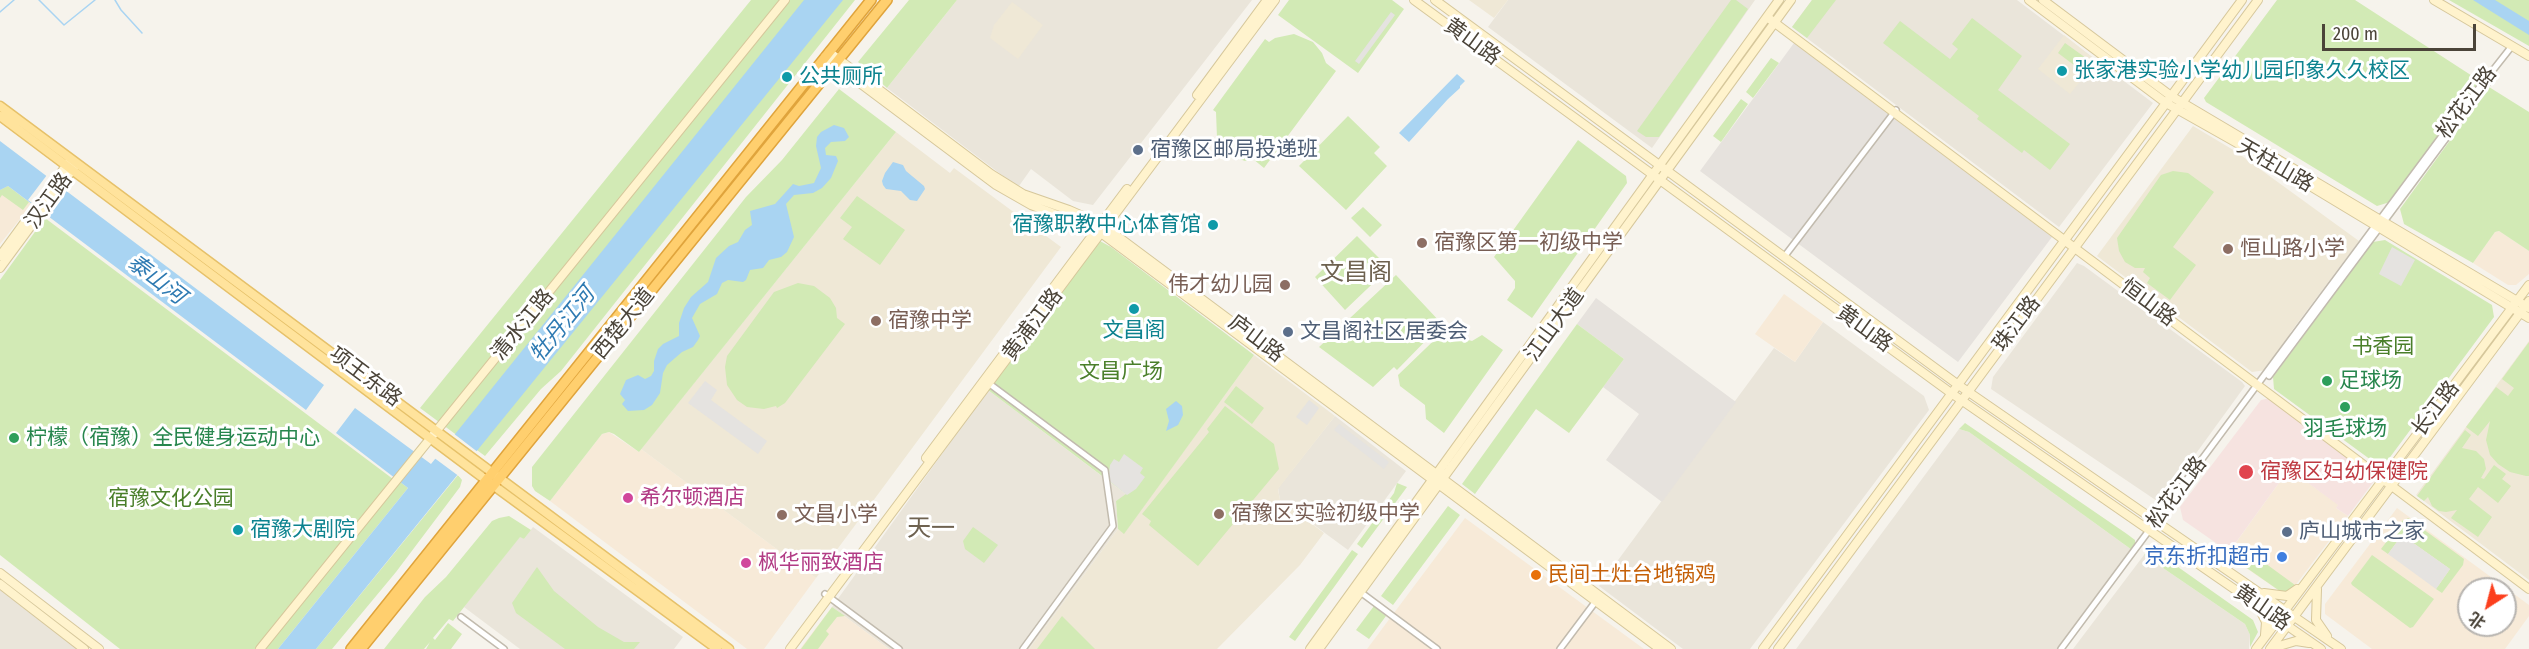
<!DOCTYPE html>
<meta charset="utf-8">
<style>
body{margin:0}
#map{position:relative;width:2529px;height:649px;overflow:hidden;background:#f6f3ec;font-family:"Fira Sans Condensed","Noto Sans SC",sans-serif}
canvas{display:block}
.north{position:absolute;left:2457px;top:577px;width:60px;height:60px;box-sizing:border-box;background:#fff;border:2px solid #b7b4b0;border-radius:50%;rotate:216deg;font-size:16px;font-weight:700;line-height:24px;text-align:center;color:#4b4439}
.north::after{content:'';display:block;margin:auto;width:21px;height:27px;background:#fc3f1d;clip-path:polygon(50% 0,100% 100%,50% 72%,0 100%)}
.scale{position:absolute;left:2322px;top:24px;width:154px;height:27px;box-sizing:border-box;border:3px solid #4b4439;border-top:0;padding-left:8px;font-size:18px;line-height:21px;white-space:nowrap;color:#4b4439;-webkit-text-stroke:4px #fff;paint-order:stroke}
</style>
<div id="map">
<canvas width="2529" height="649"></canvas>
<div class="north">北</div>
<div class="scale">200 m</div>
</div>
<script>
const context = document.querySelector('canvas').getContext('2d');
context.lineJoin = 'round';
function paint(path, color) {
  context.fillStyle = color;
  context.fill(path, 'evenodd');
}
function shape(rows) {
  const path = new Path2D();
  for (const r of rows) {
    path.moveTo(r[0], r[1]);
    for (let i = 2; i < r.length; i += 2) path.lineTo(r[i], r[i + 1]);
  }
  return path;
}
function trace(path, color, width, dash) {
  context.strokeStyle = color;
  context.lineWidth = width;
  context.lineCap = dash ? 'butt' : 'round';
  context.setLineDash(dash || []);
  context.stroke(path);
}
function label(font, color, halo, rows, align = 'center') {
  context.font = font + ' "Fira Sans Condensed","Noto Sans SC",sans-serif';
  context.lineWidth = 6;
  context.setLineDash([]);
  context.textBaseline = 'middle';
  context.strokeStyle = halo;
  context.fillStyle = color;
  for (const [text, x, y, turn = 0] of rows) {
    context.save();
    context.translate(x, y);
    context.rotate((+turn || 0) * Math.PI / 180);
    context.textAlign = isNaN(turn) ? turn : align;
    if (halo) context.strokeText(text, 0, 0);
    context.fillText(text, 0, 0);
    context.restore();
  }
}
paint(shape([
 [957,0,1252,0,1093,205,1073,201,1031,169,1019,186,1011,182,887,88],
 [1508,0,1755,0,1652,148,1488,27],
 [1812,0,2017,0,2153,103,2059,227,1792,27],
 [2077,263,2084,266,2242,382,2245,386,2160,503,1991,389,1993,377],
 [1823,322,1924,396,1929,410,1750,649,1683,649,1599,586,1774,348,1795,362],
 [988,390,1127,495,1116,501,1118,529,1029,649,889,649,832,607],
 [1335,416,1406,471,1348,550,1280,500,1278,488],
 [1959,429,1969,432,2132,550,2058,649,1796,649],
 [533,527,683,637,674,649,520,649,464,607,520,536,524,539],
 [2144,555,2245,624,2250,635,2249,649,2073,649],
 [0,590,77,649,0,649]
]), '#eae5da');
paint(shape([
 [0,180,32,204,0,244],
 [2499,231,2529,251,2529,274,2516,285,2508,285,2473,263,2495,232],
 [1784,294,1823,322,1795,362,1755,334],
 [609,432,639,452,641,449,816,578,764,649,747,649,550,501,602,434],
 [2289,469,2339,505,2336,508,2348,516,2291,591,2284,594,2227,555],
 [2397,508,2529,605,2529,616,2505,649,2372,649,2325,614,2325,604],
 [2469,589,2505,589,2505,625,2469,625],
 [1465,518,1644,649,1367,649],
 [832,607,889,649,800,649]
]), '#f7ead8');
paint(shape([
 [1794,43,2052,237,1958,362,1700,171],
 [1596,298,1736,402,1662,502,1606,460,1639,414,1603,387,1624,359,1577,324]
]), '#e6e2dd');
paint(shape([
 [1469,0,1508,0,1494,18],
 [1012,2,1043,25,1018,59,990,38,994,25],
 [2064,35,2093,58,2084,70,2087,73,2070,94,2038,69],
 [2193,126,2235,151,2359,241,2290,333,2292,336,2266,370,2252,372,2097,256],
 [896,132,950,173,954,168,1061,247,816,578,641,449],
 [2529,341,2529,580,2416,495],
 [1254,355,1335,416,1278,489,1280,500,1324,533,1300,565,1217,649,1029,649,1118,529,1124,533]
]), '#efe8d6');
paint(shape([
 [2270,398,2373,476,2374,481,2348,516,2336,508,2338,505,2289,469,2229,552,2183,520,2180,507,2261,400]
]), '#f6e3e0');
paint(shape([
 [751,0,855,0,561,371,541,389,485,456,420,408],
 [909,0,957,0,887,88,858,62],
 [1289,0,1392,0,1404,9,1358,73,1278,15],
 [1731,0,1736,0,1748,9,1659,137,1646,137,1637,131],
 [1812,0,1836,0,1807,38,1792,27],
 [2277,0,2355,0,2480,81,2390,202,2377,206,2206,102,2204,98],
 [2449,0,2529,0,2529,46],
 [1972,18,2022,56,1998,90,2070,144,2050,170,2024,150,2022,153,1977,119,1979,116,1883,43,1900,21,1950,59,1958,49,1952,44],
 [1294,34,1313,42,1322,53,1326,63,1336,71,1264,168,1253,159,1245,161,1237,158,1221,147,1217,138,1216,112,1213,110,1265,39,1269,42,1275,38],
 [2065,43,2086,58,2078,68,2058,53],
 [1771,58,1779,63,1753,98,1746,92],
 [2489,87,2529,112,2529,251,2499,231,2495,232,2473,263,2404,224,2400,209],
 [839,89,896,132,639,452,614,434,609,432,602,434,550,501,535,491,532,486,532,467,746,197,782,160],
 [1741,99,1748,104,1721,142,1713,136],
 [1348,116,1380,147,1374,153,1387,166,1346,210,1299,166],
 [1578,140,1626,176,1627,183,1532,318,1507,300,1515,288,1515,281,1494,257],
 [2173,171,2188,173,2214,192,2173,247,2196,265,2170,300,2147,283,2150,278,2143,272,2145,268,2135,268,2125,262,2119,251,2117,238,2161,175],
 [8,186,29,202,23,210,2,195,0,198,0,190],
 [857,196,905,230,880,265,843,239,852,227,840,218],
 [1363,207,1382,225,1370,237,1351,218],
 [45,218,393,479,255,649,120,649,0,555,0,280],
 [1357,236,1389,268,1345,310,1315,277],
 [2385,240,2492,305,2494,317,2382,468,2274,389,2273,377,2373,242],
 [1100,241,1111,247,1254,355,1124,534,1118,529,1116,501,1126,494,988,390],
 [1396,275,1442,324,1397,370,1394,367,1373,387,1319,347],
 [798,283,814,286,830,298,836,308,837,318,845,324,785,403,777,408,776,406,764,409,747,407,737,400,727,385,725,367,727,356,774,292],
 [1451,324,1465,339,1472,341,1482,335,1503,350,1444,433,1426,419,1425,405,1400,386,1398,375],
 [1577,324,1624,359,1569,433,1536,409,1475,494,1462,484],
 [2529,342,2529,476,2526,476,2510,472,2498,464,2490,455,2486,440,2490,421,2478,436,2466,427,2496,387,2508,396,2514,388,2502,379],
 [1236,386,1264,408,1252,424,1224,402],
 [1225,406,1274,444,1279,469,1198,566,1149,525,1151,521,1142,514,1209,432,1207,429],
 [1965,423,2127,534,2135,540,2135,546,2132,550,1969,432,1959,429],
 [2465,430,2471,435,2462,448,2476,451,2484,459,2486,469,2481,478,2484,479,2494,465,2506,474,2502,479,2511,486,2498,503,2478,487,2469,499,2492,517,2478,537,2451,518,2457,510,2446,512,2439,511,2432,506,2428,497,2424,501,2417,496],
 [458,475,462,480,460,487,396,572,332,649,316,649],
 [399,481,408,488,278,649,262,649],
 [1397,483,1407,487,1362,548,1357,544,1394,493],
 [1448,506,1460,515,1393,605,1381,596],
 [509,516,531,530,524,539,520,537,453,621,449,619,433,638,435,640,448,623,462,634,451,649,426,649,430,642,424,649,384,649,425,597,446,577,492,521,499,518],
 [2408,518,2464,559,2463,565,2442,593,2436,589,2450,569,2402,535,2388,554,2381,549,2403,520,2405,521],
 [973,527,998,545,984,563,965,549,963,541],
 [2243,547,2295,585,2291,591,2284,594,2234,559],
 [1352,550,1358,554,1295,641,1289,637],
 [2149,550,2154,550,2253,620,2258,632,2250,647,2250,635,2245,624,2144,555],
 [2372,555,2434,599,2413,627,2410,628,2352,585,2351,583],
 [537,567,554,591,598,627,624,642,640,642,634,649,565,649,516,613,512,603],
 [1374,606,1386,616,1369,639,1356,630],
 [832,607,845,616,837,617,826,631,829,634,818,649,801,649],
 [1062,616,1095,649,1037,649]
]), '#d2eab5');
paint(shape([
 [1391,12,1395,15,1359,64,1355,61],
 [2392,247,2415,260,2401,286,2379,274],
 [705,381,717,390,711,400,767,441,758,454,688,403],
 [1309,400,1319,408,1307,425,1296,417],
 [1339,424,1389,462,1384,469,1334,430],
 [1124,454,1143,468,1140,473,1145,477,1136,489,1127,495,1108,480,1110,465,1114,459,1119,462],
 [2402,535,2450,569,2436,589,2388,554]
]), '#e5e3e0');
paint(shape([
 [804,0,843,0,316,649,278,649,408,488,336,433,355,408,431,464],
 [2473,0,2495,0,2529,21,2529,35],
 [1457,74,1465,81,1460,86,1460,88,1448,99,1409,142,1399,133],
 [834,125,844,128,849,137,845,141,831,142,825,148,826,155,836,156,838,161,831,178,822,188,813,193,794,195,786,204,794,237,787,252,781,257,769,260,763,268,750,270,746,280,743,282,728,280,722,283,717,294,700,304,692,318,700,336,698,340,693,347,682,352,667,365,663,373,660,393,652,405,644,410,628,411,622,404,625,400,620,394,626,380,638,375,645,379,651,376,654,371,654,361,658,349,663,344,679,336,679,323,684,308,691,297,708,282,716,258,729,246,738,242,745,230,752,225,750,211,775,204,793,184,799,186,814,183,821,168,816,146,817,137,821,132],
 [0,141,324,385,306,410,8,186,0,190],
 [893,162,903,165,906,171,924,186,925,189,917,201,910,200,901,191,886,189,883,185,882,181,885,173],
 [1176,401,1182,406,1183,415,1178,425,1166,431,1169,421,1166,409]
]), '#a9d4f2');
paint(shape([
 [47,175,66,188,47,215,28,200],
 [453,433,479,453,460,477,433,457]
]), '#f6f3ec');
trace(shape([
 [39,0,64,25,95,0],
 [115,0,121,10,142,33],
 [0,12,14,0]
]), '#a9d4f2', 1.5);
const street = shape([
 [1784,257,1896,110],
 [2269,376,2491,78],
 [987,382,1105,470,1113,526,1023,649],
 [1359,591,1437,649],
 [825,594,899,649],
 [461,617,504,649],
 [1560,649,1596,601],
 [2061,649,2456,117,2512,46]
]);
const secondary = shape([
 [1414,0,1951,393,2321,649],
 [1435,0,1957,384,2341,649],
 [2029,0,2166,103,2267,160,2529,318],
 [2043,0,2171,96,2529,308],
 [2434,0,2529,56],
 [1767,17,2529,589],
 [829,52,991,174,1023,194,1069,210,1101,224,1671,649],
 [825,57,996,185,1031,205,1097,230,1660,649],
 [1197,95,1267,0],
 [0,256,68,163],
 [0,268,76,165],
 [926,458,1127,189],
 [0,573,99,649],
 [0,584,84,649],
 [2317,589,2316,620,2327,636],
 [2264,593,2287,596,2297,589],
 [2259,608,2266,622,2265,635],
 [2272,648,2296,641,2309,643],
 [260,649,785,0],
 [790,649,1275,0],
 [1310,649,1779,0],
 [1319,649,1791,0],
 [1763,649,2242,0],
 [1778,649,2258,0],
 [2256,649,2529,285],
 [2270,649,2529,301]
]);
const primary = shape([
 [0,106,729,649],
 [0,116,486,480,717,649]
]);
const highway = shape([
 [351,649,871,0],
 [361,649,887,0]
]);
trace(street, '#c2bbae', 8);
trace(secondary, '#d6c79b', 10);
trace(primary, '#e6c16a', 11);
trace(highway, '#e0a43c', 12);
trace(street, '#fff', 5);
trace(secondary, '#fff3cd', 8);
trace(primary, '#ffe39c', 8);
trace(highway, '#ffcf6e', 9);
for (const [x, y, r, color] of [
 [2062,71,6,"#0f9aa8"],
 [787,77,6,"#0f9aa8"],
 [1138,150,6,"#5c6f8a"],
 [1213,225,6,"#0f9aa8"],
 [1422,243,6,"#8d6e63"],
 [2228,249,6,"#8d6e63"],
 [1285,285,6,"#8d6e63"],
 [1134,309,6,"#0f9aa8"],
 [876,321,6,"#8d6e63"],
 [1288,332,6,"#5c6f8a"],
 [2327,381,6,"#2e9e5b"],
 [2345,407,6,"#2e9e5b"],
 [14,438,6,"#2e9e5b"],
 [2246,472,8,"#e0444e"],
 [628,498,6,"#d1479c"],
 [1219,514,6,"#8d6e63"],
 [782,515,6,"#8d6e63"],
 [238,530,6,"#0f9aa8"],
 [2287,532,6,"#5c6f8a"],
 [2282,557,6,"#3f7fe0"],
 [746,563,6,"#d1479c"],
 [1536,575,6,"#e8710a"]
]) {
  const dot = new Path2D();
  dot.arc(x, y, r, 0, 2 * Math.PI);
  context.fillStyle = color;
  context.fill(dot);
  trace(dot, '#fff', 2);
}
label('21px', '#4b4439', '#fff', [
 ["黄山路",1472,42,36],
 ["松花江路",2467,103,-53],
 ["天柱山路",2275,166,30],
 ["汉江路",49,201,-54],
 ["恒山路",2148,303,37],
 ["西楚大道",624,324,-51],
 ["珠江路",2017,324,-53],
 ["清水江路",523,325,-51],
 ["黄浦江路",1033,325,-53],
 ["江山大道",1555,325,-54],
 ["黄山路",1864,329,36],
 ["庐山路",1256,339,37],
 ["项王东路",365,377,37],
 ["长江路",2436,409,-53],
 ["松花江路",2177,493,-53],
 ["黄山路",2262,608,35]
]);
label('21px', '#0d838f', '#fff', [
 ["张家港实验小学幼儿园印象久久校区",2074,71],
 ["公共厕所",799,77],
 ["宿豫职教中心体育馆",1201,225,"right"],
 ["文昌阁",1134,331,"center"],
 ["宿豫大剧院",250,530]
], 'left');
label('21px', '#4e5e75', '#fff', [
 ["宿豫区邮局投递班",1150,150],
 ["文昌阁社区居委会",1300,332],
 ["庐山城市之家",2299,532]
], 'left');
label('21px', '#785e54', '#fff', [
 ["宿豫区第一初级中学",1434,243],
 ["恒山路小学",2240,249],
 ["伟才幼儿园",1273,285,"right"],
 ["宿豫中学",888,321],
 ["宿豫区实验初级中学",1231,514],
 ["文昌小学",794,515]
], 'left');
label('21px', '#4a7f2a', '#fff', [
 ["书香园",2383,347],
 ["文昌广场",1121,372],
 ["宿豫文化公园",171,499]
]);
label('21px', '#27864d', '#fff', [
 ["足球场",2339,381],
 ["羽毛球场",2345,429,"center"],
 ["柠檬（宿豫）全民健身运动中心",26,438]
], 'left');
label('21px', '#be3a42', '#fff', [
 ["宿豫区妇幼保健院",2260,472]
], 'left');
label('21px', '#b23c85', '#fff', [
 ["希尔顿酒店",640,498],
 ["枫华丽致酒店",758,563]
], 'left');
label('21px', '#366cbe', '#fff', [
 ["京东折扣超市",2270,557]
], 'right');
label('21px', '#c56008', '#fff', [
 ["民间土灶台地锅鸡",1548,575]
], 'left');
label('italic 22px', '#2e7ab2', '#fff', [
 ["泰山河",156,280,37],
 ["牡丹江河",563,325,-51]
]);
label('24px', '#6e6250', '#fff', [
 ["文昌阁",1356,273],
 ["天一",931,529]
]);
</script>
